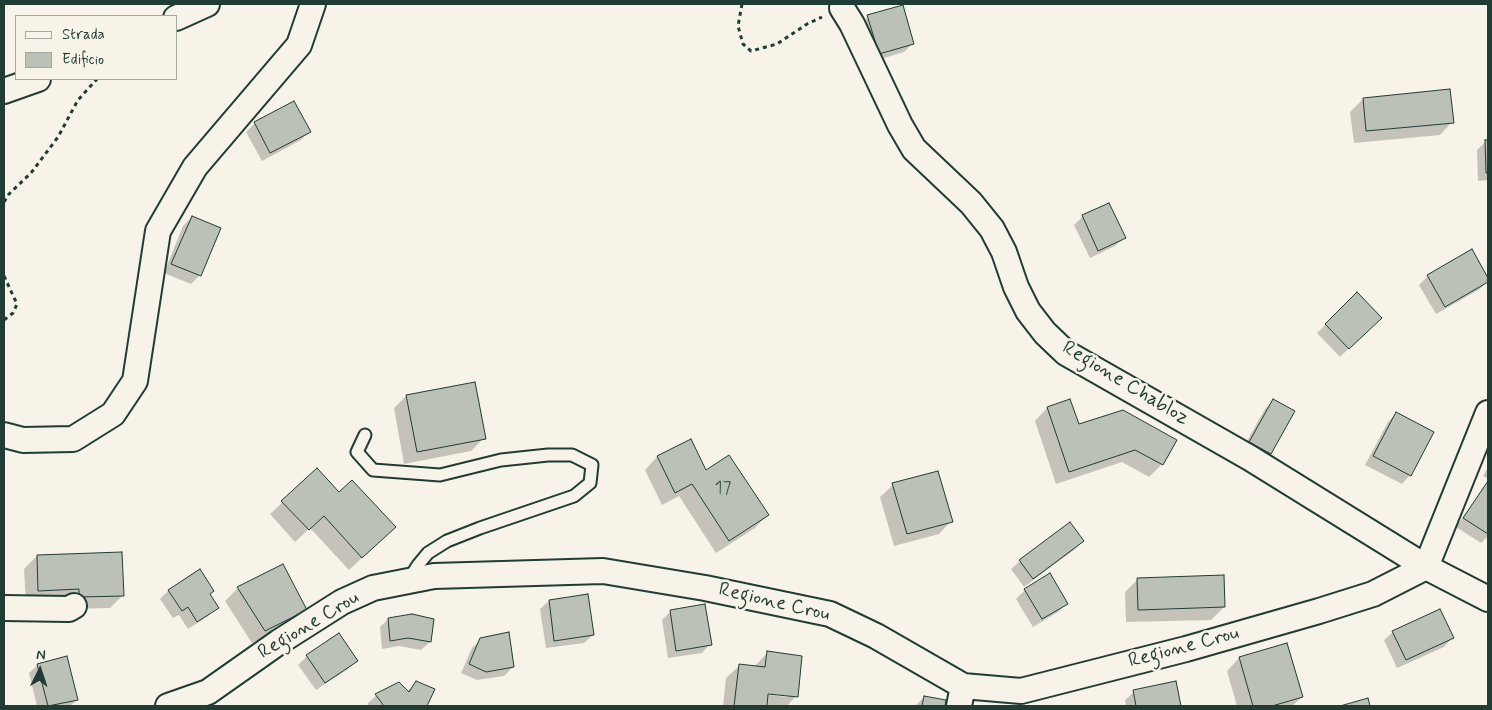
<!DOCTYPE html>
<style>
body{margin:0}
#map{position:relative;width:1492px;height:710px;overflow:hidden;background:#f7f3e8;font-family:Mynerve,sans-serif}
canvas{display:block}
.frame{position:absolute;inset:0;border:5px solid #1f3d34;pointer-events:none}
.legend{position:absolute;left:15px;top:15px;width:162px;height:65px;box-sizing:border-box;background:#f7f3e8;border:1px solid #a1aaa0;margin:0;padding:6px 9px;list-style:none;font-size:15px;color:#1f3d34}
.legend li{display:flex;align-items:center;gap:10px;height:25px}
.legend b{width:25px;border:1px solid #a1aaa0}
.north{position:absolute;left:15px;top:645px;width:50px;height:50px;-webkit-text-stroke:4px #f7f3e8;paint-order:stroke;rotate:4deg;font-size:14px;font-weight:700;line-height:20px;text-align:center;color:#1f3d34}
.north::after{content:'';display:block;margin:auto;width:18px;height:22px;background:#1f3d34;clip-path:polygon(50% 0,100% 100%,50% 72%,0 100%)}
</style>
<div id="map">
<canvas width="1492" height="710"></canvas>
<div class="frame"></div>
<ul class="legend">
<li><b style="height:6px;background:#f7f3e8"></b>Strada</li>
<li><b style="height:14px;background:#bbc1b6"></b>Edificio</li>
</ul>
<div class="north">N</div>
</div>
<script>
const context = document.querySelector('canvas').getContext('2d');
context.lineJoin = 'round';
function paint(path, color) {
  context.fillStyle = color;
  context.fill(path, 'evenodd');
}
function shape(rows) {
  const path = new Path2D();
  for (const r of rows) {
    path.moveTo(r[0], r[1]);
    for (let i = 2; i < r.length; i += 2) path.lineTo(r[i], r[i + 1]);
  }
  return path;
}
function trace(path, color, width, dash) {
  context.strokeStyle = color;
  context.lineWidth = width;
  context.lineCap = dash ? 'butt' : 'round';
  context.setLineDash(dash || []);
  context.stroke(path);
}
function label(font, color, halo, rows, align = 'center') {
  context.font = font + ' Mynerve,sans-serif';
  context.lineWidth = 5;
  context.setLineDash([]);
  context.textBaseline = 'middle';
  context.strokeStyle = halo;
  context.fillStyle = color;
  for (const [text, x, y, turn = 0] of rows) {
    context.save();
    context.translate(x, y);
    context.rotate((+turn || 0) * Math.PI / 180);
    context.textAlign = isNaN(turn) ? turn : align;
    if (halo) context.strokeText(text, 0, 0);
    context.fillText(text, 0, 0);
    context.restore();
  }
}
paint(shape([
 [868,17,913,43,904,52,870,62,860,25],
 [1363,99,1452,122,1440,135,1354,143,1350,112],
 [294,103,309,132,301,140,262,161,246,132,255,123],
 [1486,141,1488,141,1488,180,1478,181,1477,150],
 [1109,205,1124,238,1115,246,1090,258,1074,225,1083,216],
 [192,217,219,229,200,275,191,284,164,273,183,226],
 [1471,251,1488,281,1480,289,1436,314,1419,285,1428,276],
 [1357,294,1380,318,1340,357,1317,333],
 [406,396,484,438,471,451,404,464,394,408],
 [1273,401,1270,453,1261,461,1242,450,1265,409],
 [1047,408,1078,425,1175,440,1162,464,1149,477,1122,462,1056,484,1035,421],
 [1396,414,1410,475,1402,484,1365,465,1388,422],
 [690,441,706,472,767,515,755,528,716,553,679,496,662,505,645,470,657,457],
 [1488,467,1488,479,1483,476],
 [317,470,381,540,349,570,310,528,295,542,270,514],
 [1488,481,1488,536,1481,543,1456,527],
 [893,485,951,521,939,534,894,546,880,497],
 [1083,541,1074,550,1024,587,1011,569,1020,561],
 [37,556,123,595,110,608,67,609,26,603,24,569],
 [282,565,306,610,293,622,252,643,225,601,238,588],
 [1050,575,1067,603,1058,612,1033,627,1016,599,1025,590],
 [1138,579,1224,607,1211,620,1126,622,1125,592],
 [169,590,208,594,217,608,208,616,188,629,179,615,173,618,160,599],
 [587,595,593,635,584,643,546,648,540,609,549,601],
 [671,611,710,644,702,653,668,658,662,620],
 [388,619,432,620,430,642,421,650,399,646,382,649,380,627],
 [1393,632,1452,638,1444,647,1397,668,1384,640],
 [338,634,356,660,348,669,316,690,298,665,307,656],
 [481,639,513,667,504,676,477,680,461,673,472,648],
 [767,653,796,696,787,706,723,706,726,678,739,666,754,667],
 [762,692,787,695,787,697,762,694],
 [1239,658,1302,697,1292,706,1237,706,1227,671],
 [38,665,77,700,70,706,37,706,29,673],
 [416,682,434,690,426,706,369,706,367,704,376,696,399,683,407,692],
 [1175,683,1180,706,1126,706,1125,700,1134,692],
 [924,697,944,701,943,706,906,706,908,705,915,706]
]), '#0003');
const building = shape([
 [903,5,914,44,879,54,867,15,903,5],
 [1450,89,1454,123,1366,131,1363,98,1450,89],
 [294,101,311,132,270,153,254,122,294,101],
 [1485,140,1488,140,1488,173,1486,173,1485,140],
 [1109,203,1126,238,1098,251,1082,215,1109,203],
 [192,216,221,228,201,276,171,264,192,216],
 [1472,249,1488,278,1488,282,1445,307,1427,275,1472,249],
 [1357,292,1382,318,1349,349,1325,324,1357,292],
 [475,382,486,439,417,452,406,395,475,382],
 [1070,399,1079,424,1123,410,1177,440,1163,465,1135,450,1069,472,1047,407,1070,399],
 [1273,399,1295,411,1271,454,1249,442,1273,399],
 [1396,412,1434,432,1411,476,1373,456,1396,412],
 [691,439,706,470,729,455,769,515,729,541,692,484,675,493,657,456,691,439],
 [317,468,339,492,352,480,396,527,362,558,324,516,309,530,281,501,317,468],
 [938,471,953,522,907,534,892,483,938,471],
 [1488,481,1488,534,1463,518,1488,481],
 [1070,522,1084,541,1033,579,1019,560,1070,522],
 [122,552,124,596,79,597,79,589,38,591,37,555,122,552],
 [283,564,307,610,265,631,237,587,283,564],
 [200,569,214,591,210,594,219,608,197,622,188,607,182,611,168,590,200,569],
 [1050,573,1068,604,1042,619,1024,589,1050,573],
 [1224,575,1225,607,1138,610,1137,578,1224,575],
 [588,594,594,635,554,641,549,600,588,594],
 [705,604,712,645,676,651,670,610,705,604],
 [1440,609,1454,638,1406,660,1392,631,1440,609],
 [412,614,434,619,431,642,408,638,390,641,388,618,412,614],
 [509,632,514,667,486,672,469,664,480,638,509,632],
 [339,633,358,661,325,683,306,655,339,633],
 [1287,643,1303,697,1272,706,1253,706,1239,657,1287,643],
 [767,651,802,656,798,697,768,694,767,706,734,706,739,664,765,667,767,651],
 [67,656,78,700,48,706,37,664,67,656],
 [416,681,435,689,427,706,384,706,375,694,399,682,409,692,416,681],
 [1176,681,1181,706,1136,706,1133,690,1176,681],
 [924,696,946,700,945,706,922,706,924,696],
 [1368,698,1370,706,1340,706,1368,698]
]);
paint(building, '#bbc1b6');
trace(building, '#1f3d34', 1);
const lane = shape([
 [365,435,357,452,373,470,440,475,501,460,548,455,572,455,592,465,590,483,574,496,480,528,447,541,428,553,418,565,408,581]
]);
const street = shape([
 [842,8,852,24,900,125,914,149,971,203,992,229,1004,252,1016,287,1028,311,1045,333,1066,353,1250,458,1426,567,1488,599],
 [176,18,207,4],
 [4,91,38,79],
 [4,435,23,440,73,439,113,414,135,381,158,231,195,167,299,45,313,4],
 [1426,567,1488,413],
 [4,608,69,609,74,606],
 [168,706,208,692,279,642,342,602,373,588,434,576,603,571,705,588,830,614,876,636,963,686,1021,691,1186,649,1319,611,1373,594,1426,567],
 [959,706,963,686]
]);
trace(lane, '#1f3d34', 15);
trace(street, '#1f3d34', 28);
trace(shape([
 [742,4,738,26,743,44,751,51,777,44,807,24,822,17],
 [4,202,9,194,31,173,58,137,78,100,97,79],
 [4,276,17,304,13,313,4,320]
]), '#1f3d34', 3, [4, 4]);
trace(lane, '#f7f3e8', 11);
trace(street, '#f7f3e8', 24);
label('18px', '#465e54', null, [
 ["17",723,489]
]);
label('20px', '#1f3d34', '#f7f3e8', [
 ["Regione Chabloz",1125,384,31],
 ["Regione Crou",774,603,13],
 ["Regione Crou",309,626,-31],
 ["Regione Crou",1184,648,-15]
]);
</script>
